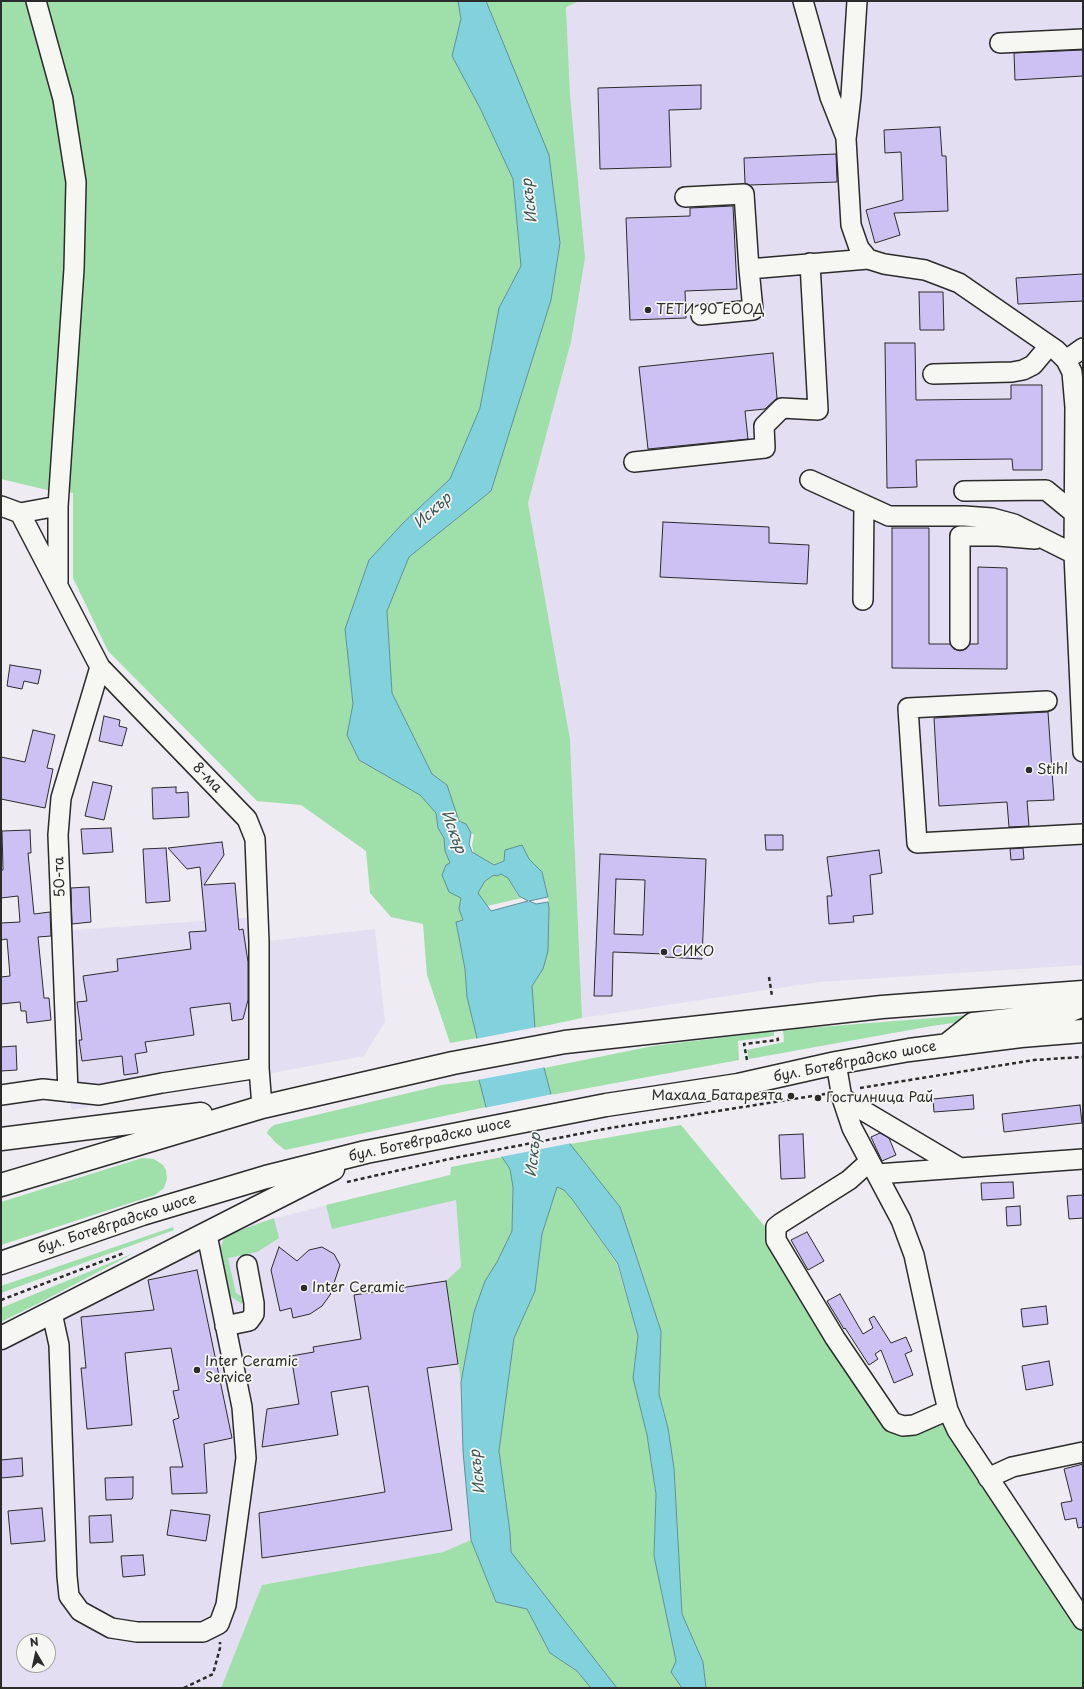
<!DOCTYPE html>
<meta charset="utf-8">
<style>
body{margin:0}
#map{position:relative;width:1084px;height:1689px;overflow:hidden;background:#eeebf2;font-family:"Playpen Sans",sans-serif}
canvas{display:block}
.frame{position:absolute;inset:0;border:2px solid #2b2b2b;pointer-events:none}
.north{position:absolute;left:16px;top:1633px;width:40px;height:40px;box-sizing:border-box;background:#f6f6f2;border:1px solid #a5a5a2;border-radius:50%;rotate:351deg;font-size:11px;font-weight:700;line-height:16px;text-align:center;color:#2b2b2b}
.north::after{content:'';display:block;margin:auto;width:14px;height:18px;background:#2b2b2b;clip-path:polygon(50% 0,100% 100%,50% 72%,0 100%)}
</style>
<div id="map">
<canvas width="1084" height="1689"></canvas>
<div class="frame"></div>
<div class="north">N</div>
</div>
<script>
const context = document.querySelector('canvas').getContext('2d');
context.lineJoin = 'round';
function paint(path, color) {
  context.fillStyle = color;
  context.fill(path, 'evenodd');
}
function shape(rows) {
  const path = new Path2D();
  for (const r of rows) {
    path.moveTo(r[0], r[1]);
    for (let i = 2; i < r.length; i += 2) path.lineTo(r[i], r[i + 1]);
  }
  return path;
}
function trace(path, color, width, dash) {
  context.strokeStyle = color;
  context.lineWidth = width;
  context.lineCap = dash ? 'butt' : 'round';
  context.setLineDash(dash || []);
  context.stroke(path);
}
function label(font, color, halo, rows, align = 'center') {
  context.font = font + ' "Playpen Sans",sans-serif';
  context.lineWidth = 3.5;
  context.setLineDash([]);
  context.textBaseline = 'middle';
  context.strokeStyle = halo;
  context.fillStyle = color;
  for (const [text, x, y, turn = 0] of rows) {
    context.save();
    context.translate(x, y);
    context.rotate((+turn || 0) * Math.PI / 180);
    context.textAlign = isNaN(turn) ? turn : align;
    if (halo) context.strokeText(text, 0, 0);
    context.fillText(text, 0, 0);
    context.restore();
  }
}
paint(shape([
 [580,1,1083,1,1083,965,819,982,582,1018,570,739,528,503,571,342,570,95,566,7],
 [257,917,259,942,375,929,385,1022,364,1056,72,1110,68,1092,62,931],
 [450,1175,456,1200,461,1267,446,1282,461,1382,471,1540,443,1552,262,1585,221,1688,1,1688,1,1338,207,1235],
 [24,1641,48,1641,48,1665,24,1665]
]), '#e4def2');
paint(shape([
 [1,1,458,1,461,19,452,56,480,108,513,179,521,266,499,308,480,408,450,479,403,523,369,560,345,629,353,704,347,735,359,760,420,795,436,813,438,828,444,838,447,856,461,898,459,909,463,920,456,922,465,969,467,997,477,1038,450,1043,427,975,423,924,391,917,370,893,366,851,301,805,257,801,108,651,73,578,73,493,47,490,1,479],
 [486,1,580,1,566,7,570,95,585,258,571,342,528,503,570,739,582,1018,535,1028,532,986,543,969,549,924,548,897,542,872,529,859,504,861,494,865,474,855,472,845,474,835,471,833,466,824,459,821,447,785,432,774,392,693,387,611,409,557,491,491,551,300,560,243,507,54],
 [501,874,508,878,518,896,522,898,487,906,478,893,485,881,494,875],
 [1057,1008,932,1026,749,1059,747,1050,784,1042,783,1030],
 [774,1031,774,1036,738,1041,739,1060,551,1095,544,1068,653,1046],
 [479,1080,486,1107,285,1150,275,1142,267,1133,269,1129,274,1125,442,1085],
 [681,1125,776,1240,891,1422,948,1410,1083,1620,1083,1688,706,1688,703,1662,682,1614,674,1468,668,1428,659,1394,661,1331,620,1207,570,1144],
 [502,1157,510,1169,513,1187,512,1231,497,1262,485,1281,474,1312,461,1382,446,1281,461,1267,456,1200,332,1229,326,1205,450,1175,451,1167],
 [142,1158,154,1159,163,1165,166,1170,167,1179,164,1188,155,1195,1,1245,1,1202],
 [556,1187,564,1190,572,1199,617,1264,638,1336,633,1378,647,1435,656,1494,654,1556,676,1661,671,1672,682,1688,617,1688,511,1552,510,1532,499,1451,514,1338,535,1291,542,1234],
 [274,1218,279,1238,257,1252,228,1258,236,1293,244,1298,242,1304,227,1294,218,1255,225,1236],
 [173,1227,174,1230,1,1293,1,1286],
 [134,1253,43,1301,1,1322,1,1308],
 [471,1540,496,1602,527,1609,550,1653,577,1671,591,1688,221,1688,262,1585,443,1552]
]), '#9fe0aa');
const water = shape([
 [458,1,486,1,549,155,560,243,551,300,491,491,409,557,387,611,392,693,432,774,447,785,459,821,466,824,471,833,469,844,472,852,494,865,504,861,505,850,522,845,529,859,542,872,548,897,529,901,536,904,548,902,549,908,548,951,543,969,532,986,535,1028,544,1068,555,1109,570,1144,620,1207,661,1331,659,1394,668,1428,674,1468,682,1614,703,1662,706,1688,682,1688,671,1672,676,1661,654,1556,656,1494,647,1435,633,1378,638,1336,618,1264,572,1199,564,1190,557,1187,542,1234,535,1291,514,1338,499,1451,510,1532,511,1552,617,1688,591,1688,577,1671,550,1653,527,1609,496,1602,471,1540,463,1451,461,1382,474,1312,485,1281,497,1262,512,1231,513,1187,510,1169,502,1157,486,1107,479,1080,477,1038,467,997,465,969,456,922,463,920,459,909,461,898,449,892,442,875,446,865,450,863,445,851,444,838,438,828,436,813,420,795,359,760,347,735,353,704,345,629,369,560,403,523,450,479,480,408,499,308,521,266,513,179,480,108,452,56,461,19,458,1],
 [501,874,508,878,519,896,528,901,491,911,478,893,485,881,494,875,497,876,501,874]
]);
paint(water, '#82d2dd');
trace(water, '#5f8f96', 1);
paint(shape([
 [537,1027,546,1067,477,1080,475,1039],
 [553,1094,572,1143,500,1157,484,1108]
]), '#eeebf2');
const building = shape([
 [1083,50,1083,76,1015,80,1014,53,1083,50],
 [701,85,701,109,669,110,671,167,600,169,598,88,701,85],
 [940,127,942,156,946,156,948,211,894,213,900,235,875,243,866,210,903,200,901,152,885,153,884,130,940,127],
 [836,154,837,182,750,185,745,183,744,158,836,154],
 [733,206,737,289,685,291,686,318,630,320,626,218,690,216,690,208,733,206],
 [1083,274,1083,301,1018,304,1016,278,1083,274],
 [919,292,943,292,944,330,920,330,919,292],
 [885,343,915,343,916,400,1011,399,1011,385,1042,385,1042,470,1013,470,1012,459,916,460,917,487,887,488,885,343],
 [773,353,777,398,765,409,745,411,748,439,648,449,639,367,773,353],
 [663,522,769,527,769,543,809,545,807,584,660,577,663,522],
 [892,528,929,528,929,644,950,644,954,649,960,651,966,649,970,644,978,644,978,567,1007,568,1007,669,892,668,892,528],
 [10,665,41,670,38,684,24,681,22,689,7,686,10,665],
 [1048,712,1054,800,1027,801,1029,826,1009,827,1007,802,939,806,934,718,1048,712],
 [104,716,120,720,119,726,127,728,122,746,99,741,104,716],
 [33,730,55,735,47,768,53,769,45,808,1,799,1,757,25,762,33,730],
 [93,782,112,786,104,820,85,816,93,782],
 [176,787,176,793,188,792,189,817,153,819,152,788,176,787],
 [111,828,113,852,83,854,81,829,111,828],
 [30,830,31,853,28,853,34,914,50,912,51,936,38,937,44,998,49,998,51,1020,27,1023,26,1011,21,1011,20,1002,1,1004,1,977,10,976,7,939,1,940,1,923,20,922,18,896,1,898,1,870,3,870,2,831,30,830],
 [765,835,783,835,783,850,766,850,765,835],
 [222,842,224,855,204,885,235,883,239,930,243,929,248,962,248,1000,243,1019,232,1021,230,1003,190,1008,194,1035,145,1042,147,1052,135,1054,138,1073,124,1075,122,1056,82,1061,79,1040,82,1040,77,1002,87,1001,83,976,118,971,117,959,191,949,189,932,206,931,200,867,187,869,168,848,222,842],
 [166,848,170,901,146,903,143,849,166,848],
 [1023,848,1024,859,1011,860,1010,849,1023,848],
 [879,850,882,873,870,875,873,914,853,916,854,922,829,924,827,896,832,896,827,857,879,850],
 [600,854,706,859,702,959,665,957,665,954,613,952,612,996,594,996,600,854],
 [616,879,645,880,643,935,614,934,616,879],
 [89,887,91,922,72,924,71,888,89,887],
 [16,1046,17,1070,1,1071,1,1047,16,1046],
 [973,1095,974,1109,934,1112,933,1099,973,1095],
 [1080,1105,1082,1123,1004,1132,1002,1114,1080,1105],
 [880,1133,889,1138,896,1155,882,1161,871,1137,880,1133],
 [803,1134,805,1178,781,1179,779,1135,803,1134],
 [1013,1182,1014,1198,982,1200,981,1183,1013,1182],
 [1083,1195,1083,1218,1069,1219,1067,1196,1083,1195],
 [1020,1206,1021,1225,1007,1226,1006,1207,1020,1206],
 [807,1232,824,1261,808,1270,791,1240,807,1232],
 [279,1247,297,1261,309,1250,322,1247,334,1254,340,1265,330,1295,322,1306,310,1314,293,1318,291,1308,280,1311,271,1270,279,1247],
 [197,1270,232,1438,204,1444,207,1493,172,1494,170,1467,183,1467,173,1420,179,1418,173,1391,179,1390,171,1348,125,1353,132,1425,87,1429,81,1368,86,1368,81,1317,154,1310,148,1280,197,1270],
 [446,1281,458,1364,427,1368,452,1530,262,1558,259,1513,385,1492,368,1386,331,1392,338,1435,262,1447,267,1409,299,1404,291,1356,314,1352,313,1347,361,1339,354,1295,446,1281],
 [840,1294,863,1334,873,1328,869,1319,874,1316,891,1343,906,1337,912,1351,905,1354,913,1375,894,1383,881,1350,875,1354,878,1359,869,1365,845,1328,844,1329,827,1301,840,1294],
 [1046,1306,1048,1324,1023,1327,1021,1309,1046,1306],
 [1049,1361,1053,1385,1026,1390,1022,1366,1049,1361],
 [22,1458,23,1476,1,1478,1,1460,22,1458],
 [1083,1464,1083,1527,1078,1528,1076,1518,1065,1520,1061,1503,1072,1501,1064,1469,1083,1464],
 [133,1477,133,1496,132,1499,106,1500,105,1478,133,1477],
 [42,1508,45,1541,11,1544,8,1511,42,1508],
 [171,1510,210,1515,206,1541,167,1535,171,1510],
 [111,1515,113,1542,90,1543,89,1516,111,1515],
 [143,1555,145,1575,123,1577,121,1556,143,1555]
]);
paint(building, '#cdc1f3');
trace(building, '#2b2b2b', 1);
const minor = shape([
 [36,1,63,99,76,182,74,269,58,506,58,582],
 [803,1,830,97,845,135],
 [857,1,851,96,846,139,851,225,859,248,868,259,884,264,925,270,959,283,1056,350,1066,360,1072,372,1075,407,1074,554,1083,752],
 [1000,43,1083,39],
 [685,197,744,194,749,269,868,259],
 [701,315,753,310,749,269],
 [1066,360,1083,348],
 [933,374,1012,372,1023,370,1033,365,1049,346],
 [634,462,765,448,764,426,782,408,818,410,810,263],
 [810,480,889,516,964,516,992,518,1014,524,1074,554],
 [964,491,1046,490,1074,513],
 [1,506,20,513,100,667,247,819,255,839,259,942,259,1068,262,1107],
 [20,513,58,506],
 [863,600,864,505],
 [960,640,960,536,998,536,1035,539],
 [1047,701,908,708,917,843,1083,834],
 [836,1063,842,1098,852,1128,901,1220,914,1255,942,1385,948,1410,957,1430,1083,1620],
 [68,1092,58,835,61,798,100,667],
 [1,1095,43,1089,99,1095,162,1083,259,1068],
 [842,1098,960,1168],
 [869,1162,849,1180,781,1223,776,1227,776,1240,835,1338,892,1422,903,1426,914,1425,948,1410],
 [877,1174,1083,1159],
 [52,1313,59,1345,67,1576,69,1596,80,1611,111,1628,137,1632,203,1632,219,1624,226,1605,246,1458,242,1407,207,1235],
 [225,1326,249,1321,254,1314,254,1303,247,1265],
 [988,1478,1012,1467,1083,1452]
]);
const major = shape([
 [948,1044,973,1024,1062,1014,1083,1005],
 [1,1139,201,1114],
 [1,1185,262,1107,453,1063,565,1042,882,1007,1083,992],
 [1,1263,142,1214,266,1177,366,1152,606,1105,738,1085,836,1063,909,1050,1021,1036,1083,1031],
 [1,1338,333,1169]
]);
trace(minor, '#2b2b2b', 22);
trace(major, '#2b2b2b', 25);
trace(shape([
 [769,977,772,996],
 [747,1060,744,1044,778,1040,777,1036],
 [860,1088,1034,1060,1083,1057],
 [347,1182,449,1159,610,1128,825,1094],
 [1,1300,124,1253],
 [184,1688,213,1674,220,1648,220,1642]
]), '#2b2b2b', 2.5, [4, 3]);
trace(minor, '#f6f6f2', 19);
trace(major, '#f6f6f2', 22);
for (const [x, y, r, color] of [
 [648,310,4,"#2b2b2b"],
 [1029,770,4,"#2b2b2b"],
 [664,952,4,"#2b2b2b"],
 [791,1096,4,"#2b2b2b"],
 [818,1098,4,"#2b2b2b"],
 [304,1288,4,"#2b2b2b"],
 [197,1370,4,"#2b2b2b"]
]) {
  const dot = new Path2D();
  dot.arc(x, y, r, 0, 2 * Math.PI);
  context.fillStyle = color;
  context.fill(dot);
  trace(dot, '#f6f6f2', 1.5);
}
label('14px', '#2b2b2b', '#f6f6f2', [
 ["ТЕТИ 90 ЕООД",656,310],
 ["Stihl",1037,770],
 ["СИКО",672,952],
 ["Махала Батареята",783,1096,"right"],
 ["Гостилница Рай",826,1098],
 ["Inter Ceramic",312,1288],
 ["Inter Ceramic",205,1362],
 ["Service",205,1378]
], 'left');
label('14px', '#2b2b2b', '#f6f6f2', [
 ["8-ма",207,778,46],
 ["50-та",60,877,-92],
 ["бул. Ботевградско шосе",855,1062,-11],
 ["бул. Ботевградско шосе",430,1140,-12],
 ["бул. Ботевградско шосе",117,1224,-18]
]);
label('italic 15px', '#415558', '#f6f6f2', [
 ["Искър",530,201,-97],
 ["Искър",433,511,-42],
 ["Искър",453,832,70],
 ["Искър",534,1155,-84],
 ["Искър",478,1472,-97]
]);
</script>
